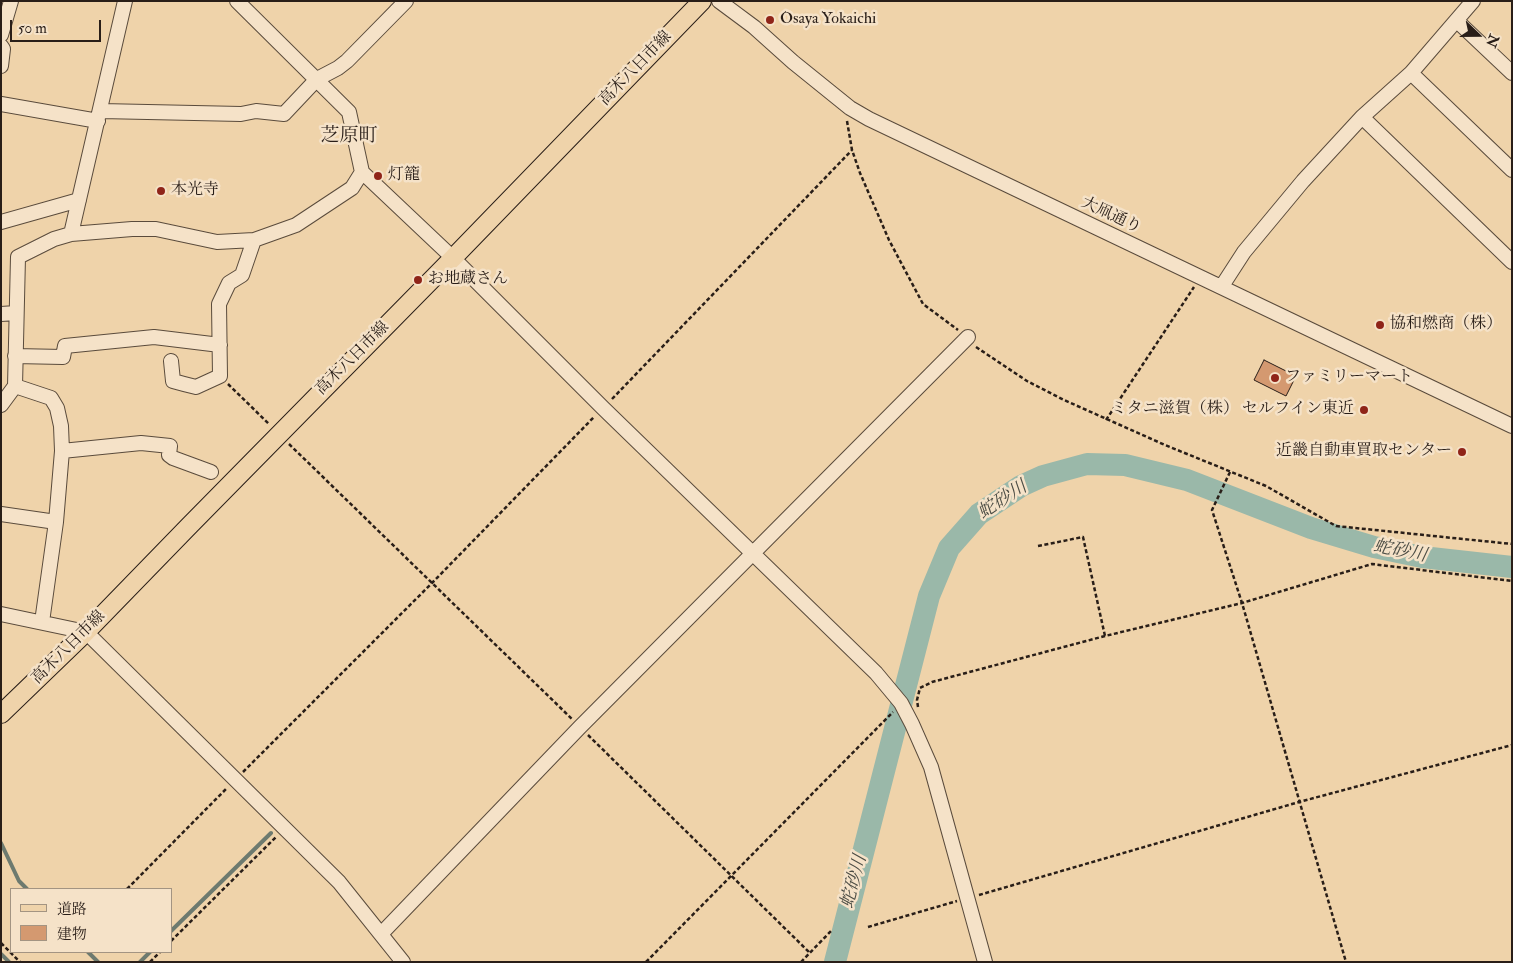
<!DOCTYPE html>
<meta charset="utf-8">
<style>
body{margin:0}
#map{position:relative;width:1513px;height:963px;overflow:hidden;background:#efd3aa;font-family:"IM FELL Double Pica","Noto Serif JP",serif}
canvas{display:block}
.frame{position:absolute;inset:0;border:2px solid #291e18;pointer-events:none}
.legend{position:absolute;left:10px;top:888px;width:162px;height:65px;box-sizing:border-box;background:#f5e2c8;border:1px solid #a39482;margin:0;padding:6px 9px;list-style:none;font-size:15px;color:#291e18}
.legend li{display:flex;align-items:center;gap:10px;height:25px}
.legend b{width:25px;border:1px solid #a39482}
.north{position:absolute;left:1453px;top:10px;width:50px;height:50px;-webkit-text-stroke:4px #f5e2c8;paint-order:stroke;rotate:112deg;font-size:14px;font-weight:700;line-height:20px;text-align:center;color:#291e18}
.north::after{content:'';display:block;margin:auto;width:18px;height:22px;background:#291e18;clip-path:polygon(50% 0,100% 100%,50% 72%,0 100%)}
.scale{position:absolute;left:10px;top:20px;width:91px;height:22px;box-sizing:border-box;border:2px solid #291e18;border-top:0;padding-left:6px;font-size:15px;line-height:18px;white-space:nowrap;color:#291e18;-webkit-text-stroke:4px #f5e2c8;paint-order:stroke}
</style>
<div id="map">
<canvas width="1513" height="963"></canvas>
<div class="frame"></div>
<ul class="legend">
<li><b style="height:6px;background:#efd3aa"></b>道路</li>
<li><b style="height:14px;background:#d49970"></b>建物</li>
</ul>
<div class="north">N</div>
<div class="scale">50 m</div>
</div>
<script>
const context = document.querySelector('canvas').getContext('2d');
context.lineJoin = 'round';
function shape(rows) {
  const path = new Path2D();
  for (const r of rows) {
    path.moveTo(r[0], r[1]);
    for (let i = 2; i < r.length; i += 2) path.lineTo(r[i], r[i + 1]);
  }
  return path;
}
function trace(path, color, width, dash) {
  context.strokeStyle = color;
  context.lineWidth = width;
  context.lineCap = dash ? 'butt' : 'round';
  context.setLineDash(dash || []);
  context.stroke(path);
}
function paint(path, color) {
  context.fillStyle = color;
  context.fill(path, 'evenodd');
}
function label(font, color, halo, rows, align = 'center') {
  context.font = font + ' "IM FELL Double Pica","Noto Serif JP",serif';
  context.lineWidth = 5;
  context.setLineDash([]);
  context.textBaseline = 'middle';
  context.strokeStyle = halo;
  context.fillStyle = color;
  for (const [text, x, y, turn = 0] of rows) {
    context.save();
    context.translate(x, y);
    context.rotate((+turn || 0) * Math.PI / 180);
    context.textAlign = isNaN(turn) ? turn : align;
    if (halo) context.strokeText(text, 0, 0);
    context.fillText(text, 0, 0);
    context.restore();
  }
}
trace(shape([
 [1,843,19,881,27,889],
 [171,931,271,833],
 [88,952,98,962],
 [1,954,9,962],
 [140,962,150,952]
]), '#6d7a6f', 4);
trace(shape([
 [835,962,929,596,949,548,979,514,1021,486,1043,476,1087,464,1125,465,1187,480,1311,528,1374,547,1422,557,1512,567]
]), '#9ab8a9', 22);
const building = shape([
 [1264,360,1296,376,1286,396,1254,380,1264,360]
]);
paint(building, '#d49970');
trace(building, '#291e18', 1);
const minor = shape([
 [237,1,349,112,362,172,453,258,603,408,876,673,901,703,912,724,931,767,985,962],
 [719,1,754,27,793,62,850,108,869,119,1512,426],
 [1457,21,1512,73],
 [1,35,11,1],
 [1,46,3,49,1,66],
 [1411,73,1512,170],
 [1,104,98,121],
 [101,111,241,114,256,111,284,114,317,79,338,68,347,61,406,1],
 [1362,117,1512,262],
 [1,222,79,200],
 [71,234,125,1],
 [1222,286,1244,252,1303,181,1362,117,1411,73,1473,1],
 [1,314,16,313],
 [15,356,63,357,65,346,154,337,220,345],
 [171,361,173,381,184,384,196,387,220,376,219,304,229,283,242,275,254,240],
 [15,386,51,398,57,408,61,426,62,451,56,522,42,622],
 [1,405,15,386,18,257,54,239,71,234,132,229,156,229,217,242,254,240,296,225,352,188,362,172],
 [62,451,141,443,170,446,169,455,173,458,211,472],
 [1,514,56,522],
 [1,614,86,632,339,882,403,962],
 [381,934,580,727,968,337]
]);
const major = shape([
 [1,714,86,632,190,525,453,258,702,1]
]);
trace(minor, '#5a4b3c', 16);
trace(major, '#291e18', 20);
trace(shape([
 [847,121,852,150,860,173,889,240,923,304,958,330],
 [976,347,1027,381,1064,400,1165,445,1266,486,1336,526,1512,544],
 [228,384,269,424],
 [612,399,852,150],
 [1106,420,1194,287],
 [289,444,572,719],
 [1230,472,1212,510,1242,603,1346,962],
 [1038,546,1083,537,1105,636],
 [918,707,917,700,920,688,932,682,1105,636,1242,603,1372,564,1512,581],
 [588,735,810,953],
 [243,772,433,582,594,417],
 [127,889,227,788],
 [979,895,1299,802,1512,745],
 [868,927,957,901],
 [171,941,277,836],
 [1,943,20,962],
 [150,962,160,952],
 [646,962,893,712],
 [801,962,831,931]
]), '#291e18', 2.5, [4, 2.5]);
trace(minor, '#f5e2c8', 14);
trace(major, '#efd3aa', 18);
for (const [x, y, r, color] of [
 [770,20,5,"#8f2418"],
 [378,176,5,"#8f2418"],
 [161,191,5,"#8f2418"],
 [418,280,5,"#8f2418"],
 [1380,325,5,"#8f2418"],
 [1275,378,5,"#8f2418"],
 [1364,410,5,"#8f2418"],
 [1462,452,5,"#8f2418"]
]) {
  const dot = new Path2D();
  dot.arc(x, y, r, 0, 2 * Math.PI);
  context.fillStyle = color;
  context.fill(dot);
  trace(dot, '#f5e2c8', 2);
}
label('16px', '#291e18', '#f5e2c8', [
 ["Osaya Yokaichi",780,20],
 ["灯籠",388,176],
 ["本光寺",171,191],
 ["お地蔵さん",428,280],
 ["協和燃商（株）",1390,325],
 ["ファミリーマート",1285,378],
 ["ミタニ滋賀（株） セルフイン東近",1354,410,"right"],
 ["近畿自動車買取センター",1452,452,"right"]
], 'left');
label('16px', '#291e18', '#f5e2c8', [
 ["高木八日市線",636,69,-46],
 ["大凧通り",1111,216,25],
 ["高木八日市線",353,359,-45],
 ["高木八日市線",69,648,-45]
]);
label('italic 18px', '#4b4c44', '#f5e2c8', [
 ["蛇砂川",1003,501,-33],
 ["蛇砂川",1400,552,11],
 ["蛇砂川",855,882,-75]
]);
label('19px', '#291e18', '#f5e2c8', [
 ["芝原町",349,137]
]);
</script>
